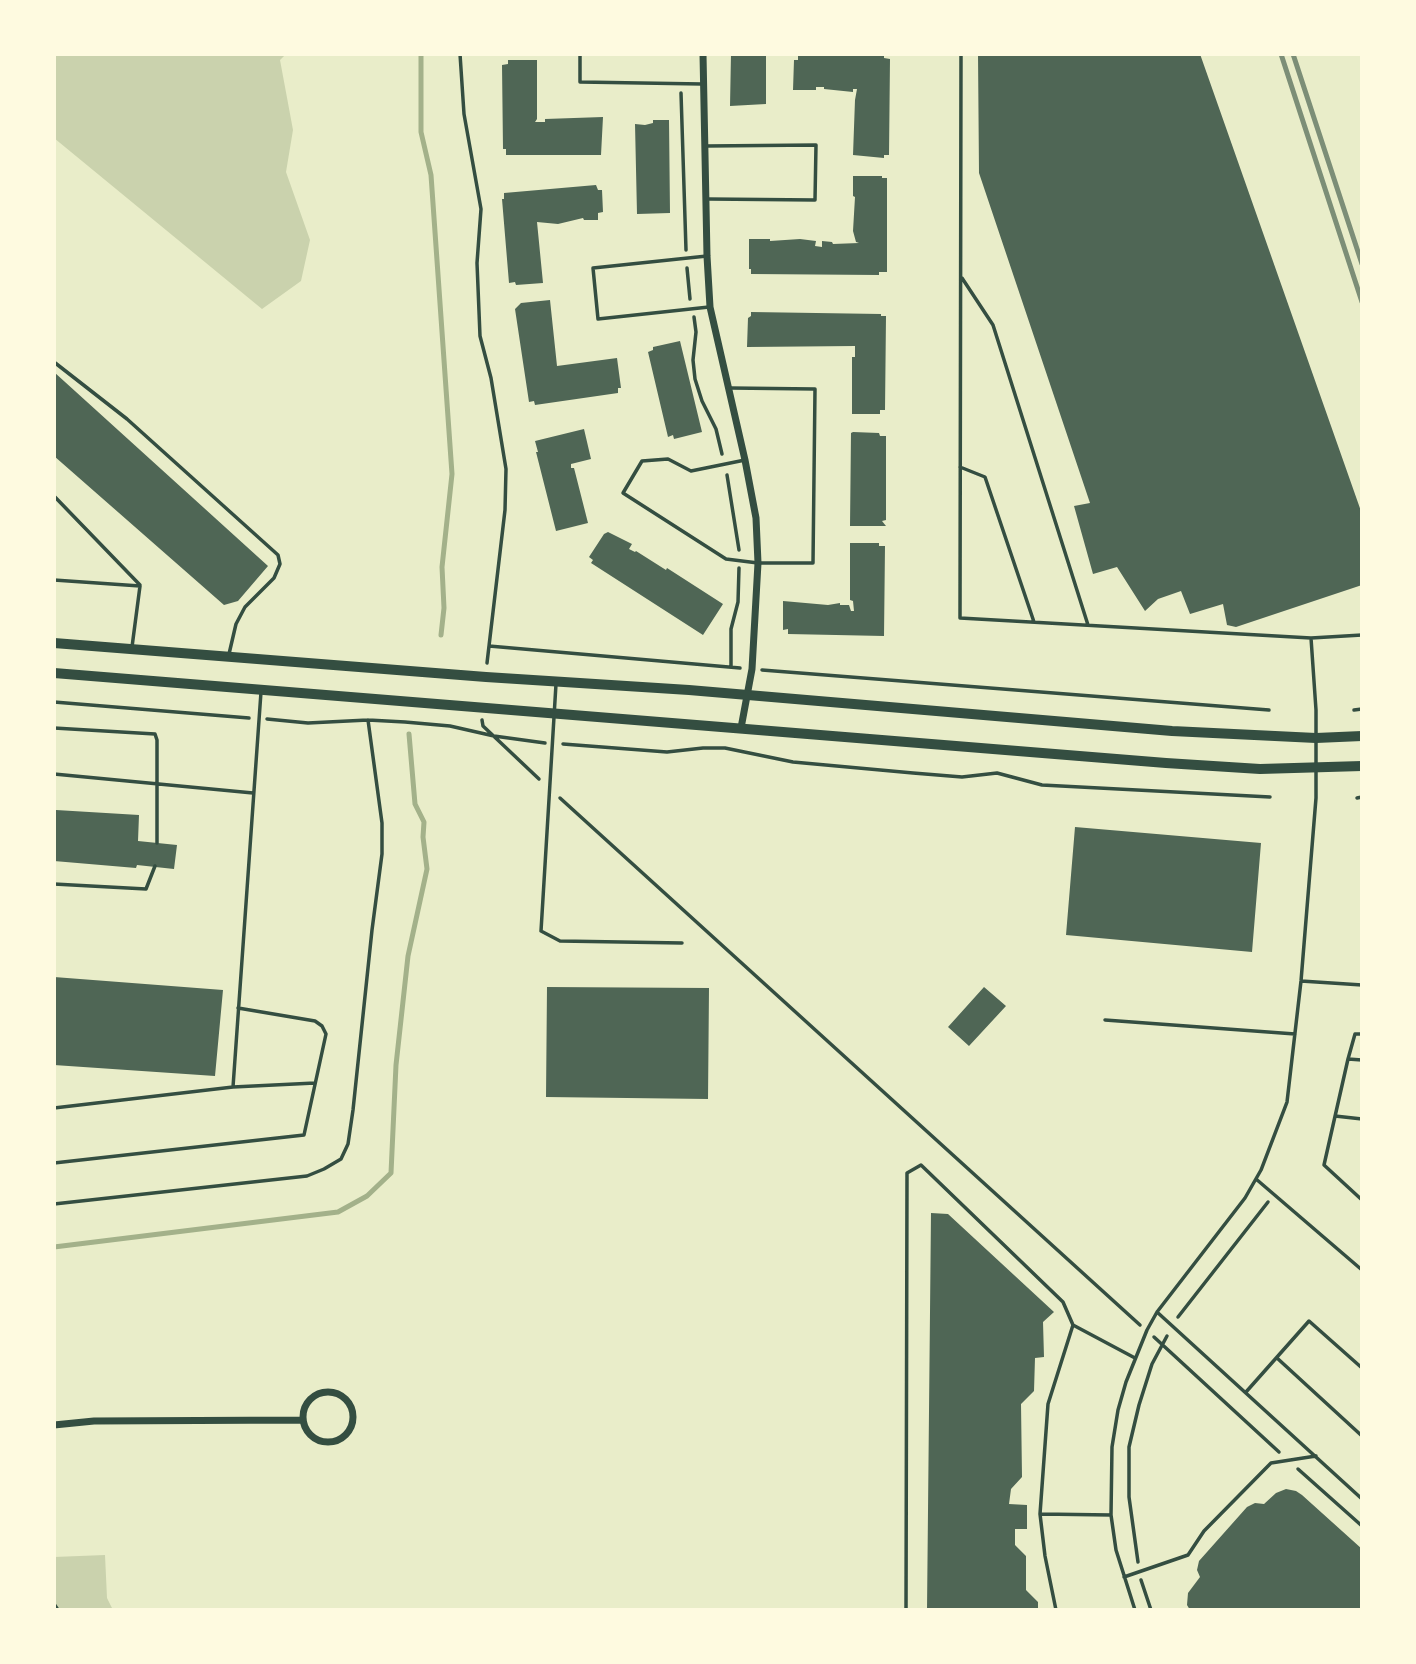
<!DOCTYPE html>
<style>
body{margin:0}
#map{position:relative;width:1416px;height:1664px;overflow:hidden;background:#e9edc9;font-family:Signika,sans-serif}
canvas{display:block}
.frame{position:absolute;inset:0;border:56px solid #fefae0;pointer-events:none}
</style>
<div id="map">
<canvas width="1416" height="1664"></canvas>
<div class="frame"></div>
</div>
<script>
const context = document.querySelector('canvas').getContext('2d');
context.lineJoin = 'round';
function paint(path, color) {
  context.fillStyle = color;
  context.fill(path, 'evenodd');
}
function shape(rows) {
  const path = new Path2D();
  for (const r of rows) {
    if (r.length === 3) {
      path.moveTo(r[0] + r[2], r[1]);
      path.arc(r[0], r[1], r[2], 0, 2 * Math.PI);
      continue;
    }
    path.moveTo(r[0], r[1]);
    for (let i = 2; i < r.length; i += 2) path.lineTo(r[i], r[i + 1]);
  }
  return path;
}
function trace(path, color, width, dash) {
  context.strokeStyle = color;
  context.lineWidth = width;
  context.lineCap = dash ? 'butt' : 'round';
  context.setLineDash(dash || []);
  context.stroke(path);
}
paint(shape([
 [54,54,286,54,280,60,293,130,286,172,310,240,301,281,262,309,54,138],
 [105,1555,107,1598,113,1610,54,1610,54,1557]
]), '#cad2ad');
trace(shape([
 [421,54,421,132,431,175,452,474,442,567,444,608,441,635],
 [54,1247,338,1212,367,1196,391,1173,396,1065,408,956,427,869,423,837,424,822,415,804,409,734]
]), '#a3b18a', 5);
paint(shape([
 [731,54,766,54,766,104,730,106],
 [798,54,884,56,884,58,890,59,889,155,884,155,884,158,853,155,855,100,857,89,853,89,853,92,824,89,824,87,816,87,816,90,793,90,794,60,798,60],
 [978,54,1200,54,1362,514,1362,585,1236,627,1227,625,1223,604,1190,614,1181,591,1158,599,1145,611,1117,567,1093,574,1074,506,1090,503,979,173],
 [508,60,537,60,537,119,535,122,545,122,545,119,603,117,601,155,506,155,506,149,503,149,502,65,508,64],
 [653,120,669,120,670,213,637,214,635,124,645,125,653,123],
 [853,176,882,176,882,178,887,178,887,272,879,272,879,275,751,274,751,269,749,269,749,239,770,239,770,241,800,239,816,241,815,246,822,247,822,241,832,242,833,244,859,243,856,242,853,231,855,197,853,196],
 [596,185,598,190,602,190,603,212,598,213,598,220,584,220,583,218,558,224,537,222,543,283,516,285,515,282,509,283,502,199,504,199,504,193],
 [550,300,557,366,617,358,621,388,618,388,618,393,535,405,534,401,529,402,515,309,521,303],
 [751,312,881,314,881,316,886,316,885,410,880,410,880,414,852,414,852,357,855,357,855,346,747,347,748,318,751,316],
 [680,341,702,432,674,439,673,435,668,437,648,352,653,350,653,347],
 [54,372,268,566,238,601,224,605,54,456],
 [584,429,591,459,571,464,571,468,574,468,588,523,556,531,536,452,538,452,535,441],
 [853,432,879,433,880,436,886,436,886,520,882,521,886,526,850,526,851,433],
 [608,532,632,544,629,549,635,552,636,551,666,570,667,568,723,604,703,635,591,563,593,560,589,557,604,534],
 [850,543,879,543,879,546,885,546,884,636,788,634,788,629,783,630,783,601,828,605,840,603,840,605,849,605,851,611,854,611,853,601,850,600],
 [56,810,139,815,138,841,177,845,174,869,137,865,136,868,54,861],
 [1075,827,1261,843,1252,952,1066,935],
 [54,977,223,990,215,1076,54,1065],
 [547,987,709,988,708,1099,546,1097],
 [984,987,1006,1006,969,1046,948,1027],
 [931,1213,948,1214,1054,1312,1043,1322,1044,1357,1035,1358,1034,1391,1021,1404,1022,1477,1011,1489,1009,1504,1027,1505,1027,1529,1015,1529,1015,1545,1026,1556,1026,1590,1038,1602,1038,1610,927,1610],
 [1286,1489,1296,1491,1302,1495,1362,1549,1362,1610,1190,1610,1187,1605,1188,1593,1200,1577,1197,1570,1199,1561,1247,1507,1255,1503,1264,1504,1276,1493]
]), '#4f6655');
trace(shape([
 [460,54,464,114,481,209,477,263,480,336,491,378,506,469,505,510,487,663],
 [681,93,686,250],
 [687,268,690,299],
 [694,317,696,332,693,360,695,379,702,401,716,429,722,454],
 [727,475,739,550],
 [489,646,740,668],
 [731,667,731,629,738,602,739,568],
 [762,670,1269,710],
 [54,702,249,718],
 [1354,710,1362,709],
 [267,719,308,723,368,720,405,722,450,726,494,736,545,743],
 [482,720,483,726,539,779],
 [563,744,667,752,703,748,725,748,793,762,913,773,962,777,997,773,1042,785,1270,797],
 [560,798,1140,1325],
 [1357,798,1362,797],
 [54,1204,307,1176,324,1169,341,1159,348,1144,353,1110,372,930,382,854,382,823,368,720],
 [1178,1317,1268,1202],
 [1154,1337,1279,1452],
 [1298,1469,1362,1526],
 [1138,1562,1129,1497,1129,1447,1139,1405,1152,1364,1167,1336],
 [1141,1580,1151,1610],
 [54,1604,58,1610]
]), '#344e41', 3.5);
trace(shape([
 [580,54,580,82,702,84],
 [961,54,960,618,1311,638,1362,635],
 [706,146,816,145,815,200,708,199],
 [707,256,593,268,598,319,709,307],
 [962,278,993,325,1088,625],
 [54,362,127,419,278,555,280,564,274,578,245,607,236,624,229,654],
 [730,388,815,389,813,563,758,563,726,559,623,493,642,461,668,459,691,471,745,460],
 [960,467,985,477,1034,622],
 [54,496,140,585],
 [54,580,140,586,132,647],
 [556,684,541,931,560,941,682,943],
 [54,728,155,734,157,740,157,843],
 [54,774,253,793],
 [54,884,146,889,155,866],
 [1301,981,1362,985],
 [1105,1020,1295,1034],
 [1348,1059,1355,1034,1362,1034],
 [1362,1060,1348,1059,1324,1165,1362,1200],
 [233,1087,261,692],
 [54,1108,233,1087,315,1083],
 [1335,1116,1362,1119],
 [54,1163,304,1135,326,1034,322,1026,315,1021,238,1008],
 [1256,1179,1362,1270],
 [1157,1312,1362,1499],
 [1277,1358,1362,1436],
 [1246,1392,1309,1321,1362,1368],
 [1040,1514,1111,1515],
 [1124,1577,1188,1555,1204,1531,1271,1463,1316,1456],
 [906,1610,907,1173,921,1165,1063,1302,1073,1325],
 [1056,1610,1045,1556,1040,1514,1048,1404,1073,1325,1135,1358],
 [1135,1610,1116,1550,1111,1515,1112,1447,1118,1410,1126,1382,1147,1330,1157,1312,1245,1198,1261,1170,1287,1102,1301,981,1316,798,1316,710,1311,638]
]), '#344e41', 3.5);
trace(shape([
 [703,54,707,256,710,307,745,460,756,518,758,563,752,669,741,728],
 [328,1417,25],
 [54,1425,94,1421,302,1420]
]), '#344e41', 7);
trace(shape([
 [54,643,486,677,689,690,1172,731,1316,738,1362,736],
 [54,673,1166,763,1260,769,1362,766]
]), '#344e41', 10);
trace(shape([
 [1281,54,1362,302],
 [1293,54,1362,264]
]), '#7c8e77', 5);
</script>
